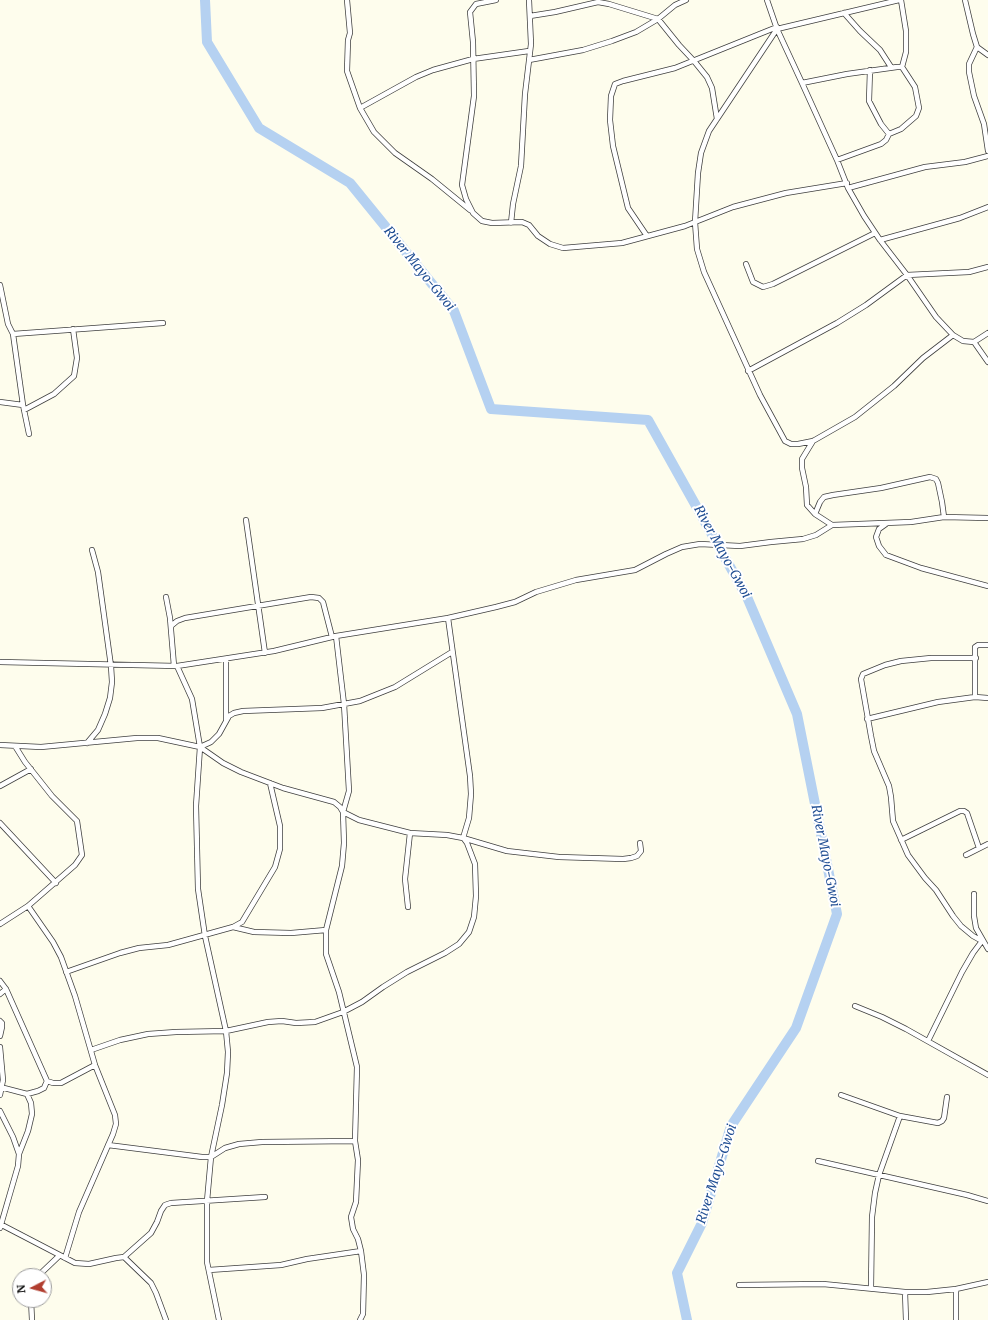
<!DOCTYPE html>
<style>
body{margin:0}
#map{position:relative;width:988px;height:1320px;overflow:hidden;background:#fefded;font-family:Merriweather,serif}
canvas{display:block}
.north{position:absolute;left:12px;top:1268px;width:40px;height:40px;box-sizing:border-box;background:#fff;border:1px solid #9e9e9e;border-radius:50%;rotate:264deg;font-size:11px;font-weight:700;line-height:16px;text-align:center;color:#0c0c0c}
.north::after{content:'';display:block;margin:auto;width:14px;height:18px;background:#b13e30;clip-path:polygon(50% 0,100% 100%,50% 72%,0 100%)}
</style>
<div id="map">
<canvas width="988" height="1320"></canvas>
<div class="north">N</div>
</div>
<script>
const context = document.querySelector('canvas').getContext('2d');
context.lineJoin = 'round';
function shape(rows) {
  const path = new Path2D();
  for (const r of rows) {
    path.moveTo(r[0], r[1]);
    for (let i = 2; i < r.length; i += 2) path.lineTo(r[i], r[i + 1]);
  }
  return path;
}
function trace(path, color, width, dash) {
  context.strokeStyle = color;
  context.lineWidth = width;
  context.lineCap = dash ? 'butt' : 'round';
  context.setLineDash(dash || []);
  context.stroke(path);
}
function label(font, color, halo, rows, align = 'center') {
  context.font = font + ' Merriweather,serif';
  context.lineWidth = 4;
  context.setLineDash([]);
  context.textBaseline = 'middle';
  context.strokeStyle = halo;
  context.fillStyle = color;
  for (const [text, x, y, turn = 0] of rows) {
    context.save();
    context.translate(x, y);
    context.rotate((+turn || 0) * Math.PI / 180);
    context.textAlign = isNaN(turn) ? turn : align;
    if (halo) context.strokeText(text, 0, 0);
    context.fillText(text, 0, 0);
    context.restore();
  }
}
trace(shape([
 [205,0,207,42,259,128,350,183,454,311,491,409,648,420,747,597,797,714,837,914,796,1028,731,1126,702,1223,677,1273,687,1320]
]), '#b5d1f1', 10);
const minor = shape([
 [347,0,350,33,348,40,347,71,360,108,374,132,395,153,432,179,470,210],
 [496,0,476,4,470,12,473,42,474,96,462,185,466,199,473,213,482,221,492,223,522,222,529,225,538,236,550,244,563,248,622,243,685,226,733,207,786,193,847,183],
 [767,0,777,29,802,83,837,160,848,188,864,216,880,240,907,275,936,317,953,335,963,341,974,342,988,362],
 [899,0,777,29,709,131,701,153,698,173,695,222,697,249,704,272,760,395,785,441,791,444,798,444,813,441,855,417,894,386,923,358,953,335],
 [901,0,906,31,906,52,902,67],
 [965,0,973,34,977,47,988,55],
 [844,13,860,31,880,50,891,67],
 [530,16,555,12,598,2,609,4,658,19,679,45,694,61,707,77,712,88,717,119],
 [977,47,969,64,969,72,974,96,984,124,988,151],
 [529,60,583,50,612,41,636,32,658,19,675,5,686,0],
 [870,70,869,101,881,124,889,134],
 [802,83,847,74,897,67,902,67,915,87,919,108,916,116,901,129,889,134,886,140,881,144,837,160],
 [360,108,416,77,433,70,473,59,529,51],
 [848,188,925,167,965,162,988,156],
 [511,223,513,204,521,166,525,94,531,44,529,0],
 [647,236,628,208,613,146,610,120,611,96,615,84,623,81,675,68,777,27],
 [880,240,960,218,988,207],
 [746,264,753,282,763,287,773,284,875,233],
 [0,285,8,324,13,334,23,405],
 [13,334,163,323],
 [974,342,988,333],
 [748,371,837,323,866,305,907,275,969,272,988,267],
 [0,402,23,405,29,434],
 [24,410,54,394,74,376,77,358,73,329],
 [813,441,802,459,802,468,806,487,807,505,815,514,832,525],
 [815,514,820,502,824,497,833,495,881,488,930,477,936,479,938,483,942,502,944,517],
 [246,520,265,653],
 [886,524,879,529,876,537,879,546,886,555,921,568,988,586],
 [166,597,170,618,174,666],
 [448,618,470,776,471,794,469,818,463,838],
 [171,626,177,621,185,618,311,597,319,598,323,602,332,637],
 [336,636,344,704,349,791,343,812,344,843,342,866,326,930,326,954,339,992,357,1067,355,1141,358,1160,356,1202,351,1217,353,1229,358,1239,361,1251,364,1275,363,1314,360,1320],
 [976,658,931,658,901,661,885,665,863,674,861,679,871,736,874,751,889,786,891,797,893,821,908,855,925,878,936,890,953,916,961,926,973,936,982,941],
 [226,659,226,720],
 [0,662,177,666,274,651,336,636,448,618,496,607,515,602,536,592,576,580,635,570,666,554,682,547,700,544,740,546,771,542,803,539,816,535,832,525,911,522,944,517,988,518],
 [177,666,192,699,200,747,196,806,198,889,205,936,226,1031,228,1052,227,1073,222,1105,211,1157,207,1201,207,1262,219,1320],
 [975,697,975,647,978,645,988,645],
 [867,719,938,702,975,697,988,698],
 [87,743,98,730,105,714,110,698,112,682,111,666,98,572,92,550],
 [0,745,41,747,137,738,158,738,200,747,223,763,241,772,283,788,334,802,340,807,343,812,359,820,410,833,447,835,463,838,507,851,559,857,623,859,631,858,637,856,641,851,640,843],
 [200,747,211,742,219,734,229,716,234,713,243,711,322,708,360,701,395,687,452,652],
 [0,786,31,769],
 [0,823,56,883],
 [901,840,960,811,964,811,967,813,979,848],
 [966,855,988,844],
 [974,894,974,916,976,928,988,949],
 [28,906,53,942,61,957,75,996,95,1065,115,1115,116,1124,113,1134,79,1212,65,1258],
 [408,907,405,879,410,833],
 [0,924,28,906,75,865,82,855,77,821,52,796,25,762,15,746],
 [233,927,254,932,291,933,326,930],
 [66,972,120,953,139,948,168,945,233,927,242,922,275,867,280,849,280,826,270,783],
 [0,981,6,989,47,1081,53,1083,61,1083,95,1065],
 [0,994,6,989],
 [855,1006,882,1017,906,1029,988,1075],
 [0,1021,2,1023,2,1027,0,1036],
 [928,1041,962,972,973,953,982,941],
 [0,1047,3,1080,0,1095],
 [91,1050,120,1040,148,1034,176,1032,226,1031,268,1022,282,1021,296,1023,315,1022,343,1012,362,1002,383,987,407,972,445,953,459,944,469,932,474,917,476,896,475,864,467,843,464,839],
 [0,1087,27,1094,38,1091,44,1088,47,1081],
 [841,1095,900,1116,938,1123,942,1121,944,1118,947,1097],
 [0,1111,13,1137,19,1154],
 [108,1145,202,1157,211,1157,225,1148,239,1144,262,1142,355,1141],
 [818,1161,967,1195,988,1201],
 [0,1224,75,1263,89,1264,116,1258,124,1257,151,1233,157,1222,161,1211,165,1205,171,1203,265,1197],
 [0,1228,18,1166,19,1154,28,1131,32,1114,31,1103,27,1094],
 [124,1257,151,1283,156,1293,166,1320],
 [209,1270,281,1265,307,1259,361,1251],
 [38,1276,59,1256],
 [739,1285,823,1284,905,1292,927,1292,956,1289,988,1282],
 [871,1288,872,1217,875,1193,879,1175,900,1116],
 [905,1292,906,1320],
 [31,1300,32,1320],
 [956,1320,956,1289]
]);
trace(minor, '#3f3f3f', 6);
trace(minor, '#fff', 4.5);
label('italic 13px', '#204e93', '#fff', [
 ["River Mayo-Gwoi",419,269,51],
 ["River Mayo-Gwoi",722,552,61],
 ["River Mayo-Gwoi",825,856,79],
 ["River Mayo-Gwoi",717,1174,-72]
]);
</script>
